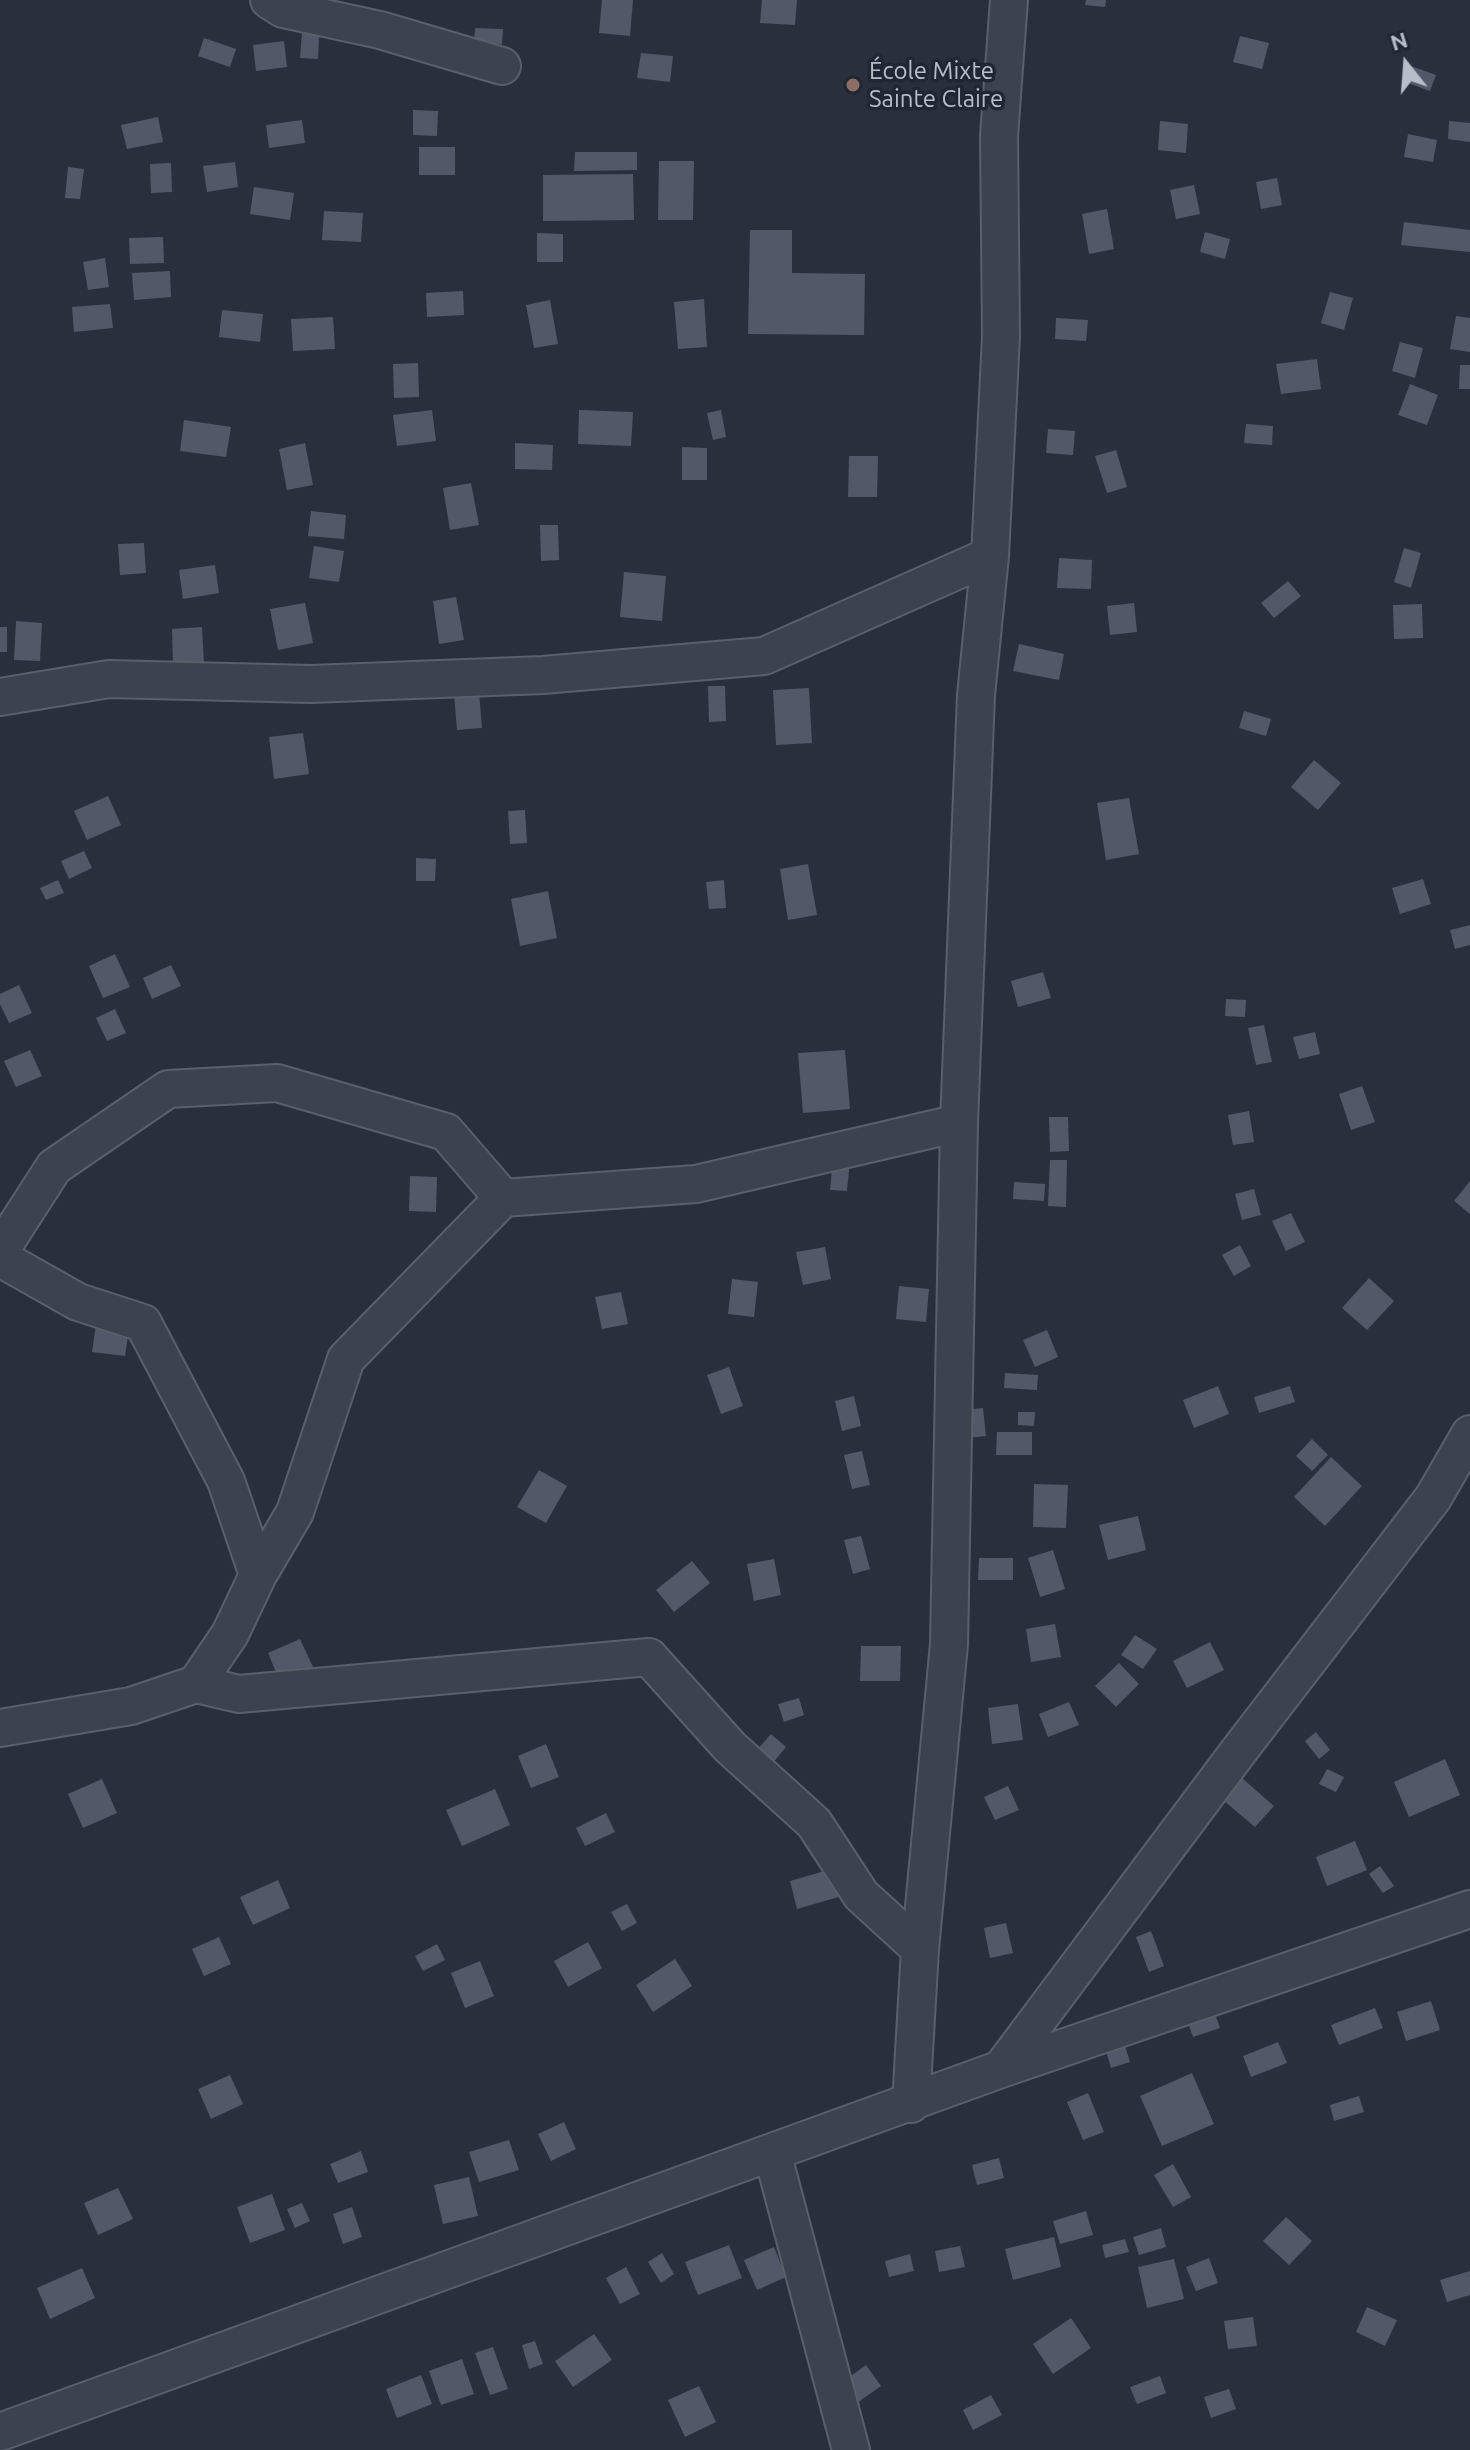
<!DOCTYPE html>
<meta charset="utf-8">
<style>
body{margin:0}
#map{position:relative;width:1470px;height:2450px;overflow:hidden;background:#28303e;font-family:Ubuntu,sans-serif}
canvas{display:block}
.north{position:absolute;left:1366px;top:24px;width:80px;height:80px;-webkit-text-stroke:6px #202733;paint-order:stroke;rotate:343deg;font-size:22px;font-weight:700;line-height:32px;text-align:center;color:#b8bec9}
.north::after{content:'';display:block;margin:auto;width:28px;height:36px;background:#b8bec9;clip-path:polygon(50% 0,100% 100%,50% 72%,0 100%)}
</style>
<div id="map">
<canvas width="1470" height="2450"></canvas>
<div class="north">N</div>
</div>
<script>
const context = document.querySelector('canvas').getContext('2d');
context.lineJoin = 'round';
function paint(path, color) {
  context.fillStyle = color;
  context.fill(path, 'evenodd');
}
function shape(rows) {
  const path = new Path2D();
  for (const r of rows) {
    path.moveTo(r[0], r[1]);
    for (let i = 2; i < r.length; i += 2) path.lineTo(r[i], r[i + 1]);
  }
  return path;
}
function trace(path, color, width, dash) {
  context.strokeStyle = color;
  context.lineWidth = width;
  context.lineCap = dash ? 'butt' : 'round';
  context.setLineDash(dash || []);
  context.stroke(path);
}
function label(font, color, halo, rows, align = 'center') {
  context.font = font + ' Ubuntu,sans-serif';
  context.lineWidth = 7;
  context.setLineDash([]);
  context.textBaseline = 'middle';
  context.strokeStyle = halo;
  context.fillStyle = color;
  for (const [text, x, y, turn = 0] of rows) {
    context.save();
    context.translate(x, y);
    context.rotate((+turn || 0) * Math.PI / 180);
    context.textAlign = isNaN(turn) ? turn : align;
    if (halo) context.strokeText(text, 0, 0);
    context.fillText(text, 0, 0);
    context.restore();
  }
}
paint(shape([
 [602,0,633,0,630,36,599,33],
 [762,0,797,0,795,25,760,23],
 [1086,0,1106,0,1105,7,1085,5],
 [475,28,503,29,502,44,474,43],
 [302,33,319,35,318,59,300,58],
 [1240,36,1269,43,1262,69,1233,62],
 [204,38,236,49,230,67,198,56],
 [284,41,287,67,256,71,253,45],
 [641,53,673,56,670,82,637,78],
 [1411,66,1436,75,1430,91,1405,82],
 [413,110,438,111,437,136,413,135],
 [158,117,163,142,127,149,121,125],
 [302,120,305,143,269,148,266,125],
 [1160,121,1188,124,1186,153,1158,150],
 [1449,121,1470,123,1470,142,1448,139],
 [1408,134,1437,140,1433,162,1404,157],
 [419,147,455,147,455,175,419,175],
 [575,152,637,152,637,170,574,171],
 [659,161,694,161,693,220,658,220],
 [235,162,238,187,207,192,203,166],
 [171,163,172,192,151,193,150,164],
 [68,167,84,169,80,199,65,198],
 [633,174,634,220,543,221,543,175],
 [1277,178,1282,205,1261,209,1256,182],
 [1194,185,1200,214,1176,219,1170,190],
 [254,187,294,193,290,220,250,214],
 [1107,209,1114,249,1089,254,1082,214],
 [324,211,363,213,361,242,322,240],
 [1404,222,1470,230,1470,252,1401,245],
 [750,230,792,230,792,273,865,274,864,335,748,334],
 [1205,232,1230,239,1225,259,1200,252],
 [537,233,563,234,563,262,537,262],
 [163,237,164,263,130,264,129,238],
 [105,258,109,287,88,290,83,262],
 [170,271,171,297,134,300,132,273],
 [463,291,464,315,427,317,426,293],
 [1330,292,1353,298,1344,330,1321,323],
 [704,299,707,347,678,349,674,302],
 [550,300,558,344,534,348,526,305],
 [110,304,113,328,74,332,72,307],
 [222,310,263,314,260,342,219,337],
 [1456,316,1470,318,1470,352,1450,349],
 [333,317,335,349,293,351,291,319],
 [1056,318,1088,320,1086,341,1055,339],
 [1400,342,1423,348,1415,378,1392,371],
 [1317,359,1321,389,1281,394,1276,364],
 [418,363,419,397,394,398,393,364],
 [1460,365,1470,365,1470,389,1459,389],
 [1410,384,1438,395,1427,425,1398,415],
 [432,410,436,441,397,446,393,415],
 [579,410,633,412,631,446,578,444],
 [721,410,726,437,713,440,707,413],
 [184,420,231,427,226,457,180,451],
 [1246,424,1273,426,1272,445,1244,443],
 [1048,429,1075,431,1073,455,1046,453],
 [305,443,313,485,287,490,279,449],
 [515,443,553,445,552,470,515,469],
 [682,447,707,448,707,480,682,480],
 [1116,450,1127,487,1107,493,1095,456],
 [849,456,878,456,877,497,848,497],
 [471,483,479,525,450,530,443,488],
 [311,511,346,515,344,539,308,536],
 [540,525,558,525,559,560,541,561],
 [144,543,146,573,120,575,118,544],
 [314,546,344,551,339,582,309,578],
 [1404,548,1421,553,1411,588,1394,582],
 [1059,558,1092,560,1091,589,1057,588],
 [215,565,219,593,183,599,179,570],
 [624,572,666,576,662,621,620,617],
 [1288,581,1301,596,1274,618,1261,603],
 [456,597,464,640,439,644,433,601],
 [305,603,313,643,278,650,270,609],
 [1134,603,1137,632,1110,635,1107,606],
 [1422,604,1423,638,1394,639,1393,605],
 [16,621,42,623,40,661,14,660],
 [0,627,7,627,7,652,0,652],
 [202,627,204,663,173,664,172,629],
 [1019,644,1064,654,1059,680,1013,671],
 [708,686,725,686,726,721,709,722],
 [809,688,812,743,776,745,773,690],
 [479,692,482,728,457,730,454,694],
 [1244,711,1271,719,1266,736,1239,728],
 [303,733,309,774,274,779,269,737],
 [1314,760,1341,783,1318,810,1291,787],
 [108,796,121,825,87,840,74,811],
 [1129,798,1139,854,1106,860,1097,803],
 [525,810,527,843,510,844,508,811],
 [84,851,92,868,69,879,61,861],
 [416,858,436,859,435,881,416,881],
 [808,864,817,915,788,920,780,869],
 [1423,879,1431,904,1400,914,1392,888],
 [58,880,64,893,46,900,40,888],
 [724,880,726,908,709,909,706,882],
 [548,891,557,938,520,946,511,899],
 [1470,925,1470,945,1455,949,1450,930],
 [115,954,130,987,103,998,89,966],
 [171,965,181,986,152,999,143,978],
 [1043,972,1051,998,1018,1007,1011,981],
 [19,985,32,1013,9,1023,0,1004,0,994],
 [1226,999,1246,1000,1245,1017,1225,1016],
 [115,1009,126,1033,107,1041,96,1018],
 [1264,1025,1272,1062,1256,1065,1248,1028],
 [1315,1032,1320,1054,1299,1059,1293,1037],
 [30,1050,42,1076,16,1087,4,1061],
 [845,1050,850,1109,803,1113,798,1053],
 [1362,1086,1375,1122,1351,1130,1339,1094],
 [1249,1111,1254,1142,1233,1145,1228,1115],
 [1049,1117,1068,1117,1069,1151,1050,1152],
 [833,1159,850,1160,847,1191,830,1190],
 [1050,1160,1067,1160,1066,1207,1048,1206],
 [410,1176,437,1177,436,1212,409,1211],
 [1470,1181,1470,1214,1454,1201],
 [1014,1182,1045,1184,1044,1201,1013,1199],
 [1254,1189,1261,1215,1242,1220,1235,1194],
 [1291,1213,1305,1242,1286,1251,1272,1221],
 [1240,1245,1251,1266,1234,1276,1222,1255],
 [825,1247,831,1279,803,1285,796,1252],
 [1369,1278,1394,1301,1367,1330,1342,1308],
 [732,1279,758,1282,754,1317,728,1314],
 [899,1286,929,1289,926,1322,896,1319],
 [621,1292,628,1324,602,1329,595,1297],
 [96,1324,129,1329,125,1356,92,1352],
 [1047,1330,1058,1357,1035,1367,1023,1340],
 [729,1367,743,1406,721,1414,707,1375],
 [1005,1373,1038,1375,1037,1390,1004,1388],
 [1218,1386,1229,1414,1194,1428,1183,1400],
 [1290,1386,1295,1402,1259,1413,1254,1397],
 [854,1396,861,1426,842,1431,835,1401],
 [983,1408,986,1436,967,1438,964,1410],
 [1018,1412,1035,1412,1034,1426,1018,1425],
 [997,1432,1032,1432,1032,1455,996,1455],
 [1312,1439,1328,1455,1312,1471,1296,1456],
 [862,1451,870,1485,852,1489,844,1455],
 [1331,1457,1362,1486,1325,1526,1294,1497],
 [539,1470,567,1486,546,1523,517,1507],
 [1034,1484,1068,1485,1066,1528,1033,1527],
 [1138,1516,1146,1550,1108,1560,1099,1525],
 [861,1536,870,1569,853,1574,844,1540],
 [1053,1550,1065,1589,1040,1597,1028,1558],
 [979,1558,1013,1558,1013,1580,978,1580],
 [774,1559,781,1595,754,1601,747,1564],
 [692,1561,710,1583,674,1612,656,1590],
 [1055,1624,1061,1657,1031,1662,1026,1629],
 [1135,1635,1157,1649,1143,1669,1121,1655],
 [300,1639,313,1667,280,1682,268,1653],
 [1210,1642,1224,1670,1187,1688,1173,1661],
 [861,1646,901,1646,900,1681,860,1681],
 [1119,1663,1139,1684,1116,1707,1095,1686],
 [799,1698,804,1715,784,1722,778,1704],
 [1069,1702,1079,1725,1048,1737,1039,1714],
 [1018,1704,1023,1740,992,1744,988,1708],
 [1316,1732,1330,1750,1319,1759,1305,1741],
 [771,1734,786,1747,772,1764,757,1750],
 [546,1744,559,1777,531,1788,518,1756],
 [1445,1759,1460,1795,1409,1817,1394,1782],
 [1327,1769,1344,1777,1336,1792,1319,1784],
 [1242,1778,1274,1806,1255,1827,1223,1800],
 [102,1779,117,1813,83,1828,68,1794],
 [1008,1786,1019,1810,995,1820,984,1797],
 [495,1789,510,1825,462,1846,446,1810],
 [606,1813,615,1832,585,1846,576,1828],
 [1355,1841,1367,1870,1327,1886,1316,1857],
 [1380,1866,1394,1886,1383,1893,1369,1874],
 [835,1868,842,1896,797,1909,790,1881],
 [278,1880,290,1908,253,1925,240,1897],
 [627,1904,637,1923,622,1931,611,1912],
 [1006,1923,1013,1953,990,1958,984,1928],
 [1151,1931,1164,1966,1149,1972,1136,1937],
 [219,1937,231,1964,204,1976,192,1949],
 [588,1942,602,1968,568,1987,554,1961],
 [437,1944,445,1960,423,1971,415,1956],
 [675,1959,692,1986,653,2012,636,1985],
 [480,1961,494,1996,465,2008,451,1973],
 [1431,2001,1440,2030,1406,2041,1397,2012],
 [1375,2008,1383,2028,1339,2045,1331,2025],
 [1214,2011,1220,2028,1193,2037,1187,2020],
 [1278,2042,1287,2063,1251,2077,1243,2056],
 [1125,2046,1130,2062,1111,2068,1106,2051],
 [1192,2073,1214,2124,1162,2146,1140,2096],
 [230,2075,243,2104,211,2119,198,2089],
 [1088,2093,1104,2132,1083,2140,1067,2102],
 [1359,2096,1364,2112,1334,2121,1330,2105],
 [564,2122,576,2149,551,2161,538,2134],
 [509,2140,519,2170,479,2182,469,2152],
 [361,2151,368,2172,338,2183,330,2164],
 [999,2158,1004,2178,977,2185,972,2165],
 [1173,2164,1191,2197,1173,2207,1154,2175],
 [469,2177,478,2216,443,2224,434,2185],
 [118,2188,133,2219,98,2235,84,2203],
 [272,2194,285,2230,250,2243,237,2207],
 [302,2203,310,2221,295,2228,287,2209],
 [352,2207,362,2237,343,2244,333,2214],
 [1086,2211,1093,2235,1060,2244,1053,2221],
 [1286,2217,1312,2241,1289,2265,1263,2241],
 [1161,2228,1166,2247,1139,2255,1133,2237],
 [1054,2237,1061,2267,1013,2280,1005,2249],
 [1125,2239,1129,2252,1105,2258,1102,2245],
 [729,2245,742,2278,698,2295,685,2262],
 [960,2246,965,2267,939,2272,935,2251],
 [774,2247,786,2277,757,2290,744,2260],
 [662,2253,674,2274,661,2283,648,2262],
 [910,2254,914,2271,889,2277,885,2261],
 [1209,2258,1218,2283,1196,2291,1186,2267],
 [1174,2259,1184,2299,1147,2308,1138,2267],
 [626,2267,640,2294,620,2304,606,2278],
 [82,2268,95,2298,50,2319,37,2288],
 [1470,2271,1470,2295,1447,2302,1440,2280],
 [1367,2307,1397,2320,1385,2346,1356,2332],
 [1253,2317,1257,2346,1228,2349,1224,2321],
 [1071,2318,1091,2348,1053,2374,1033,2344],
 [594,2334,612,2360,573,2387,555,2361],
 [535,2341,543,2364,529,2369,522,2345],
 [493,2347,508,2389,490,2395,475,2353],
 [462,2359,474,2394,441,2405,429,2371],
 [866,2365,881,2386,857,2403,843,2382],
 [421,2375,432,2404,397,2418,386,2389],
 [1160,2376,1166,2393,1137,2404,1130,2387],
 [699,2386,716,2422,685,2437,668,2400],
 [1229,2389,1236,2409,1211,2418,1204,2397],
 [991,2395,1002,2415,973,2430,963,2410]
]), '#515969');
const minor = shape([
 [269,0,283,9,380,30,502,66],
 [0,697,109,679,311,684,543,675,764,656,990,556],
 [0,1251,54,1167,168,1089,277,1083,446,1132,503,1198],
 [0,1258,78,1302,143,1323,226,1481,258,1575],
 [196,1684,239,1694,649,1657,730,1747,814,1823,861,1895,920,1949],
 [0,1728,131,1706,196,1684,230,1634,258,1575,295,1512,346,1359,503,1198,696,1184,959,1123],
 [1001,2069,1238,1752,1433,1498,1470,1434],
 [911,2104,920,1949,949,1644,959,1123,976,695,990,556,1001,336,999,136,1009,0],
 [772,2152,851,2450],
 [0,2432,1001,2069,1470,1909]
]);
trace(minor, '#59606c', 40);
trace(minor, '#3c424e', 36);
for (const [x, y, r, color] of [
 [853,85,8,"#8d6e63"]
]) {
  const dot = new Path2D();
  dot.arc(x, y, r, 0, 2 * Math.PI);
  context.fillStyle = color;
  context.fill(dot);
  trace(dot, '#202733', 3);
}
label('24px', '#b8bec9', '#202733', [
 ["École Mixte",869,71],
 ["Sainte Claire",869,99]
], 'left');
</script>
